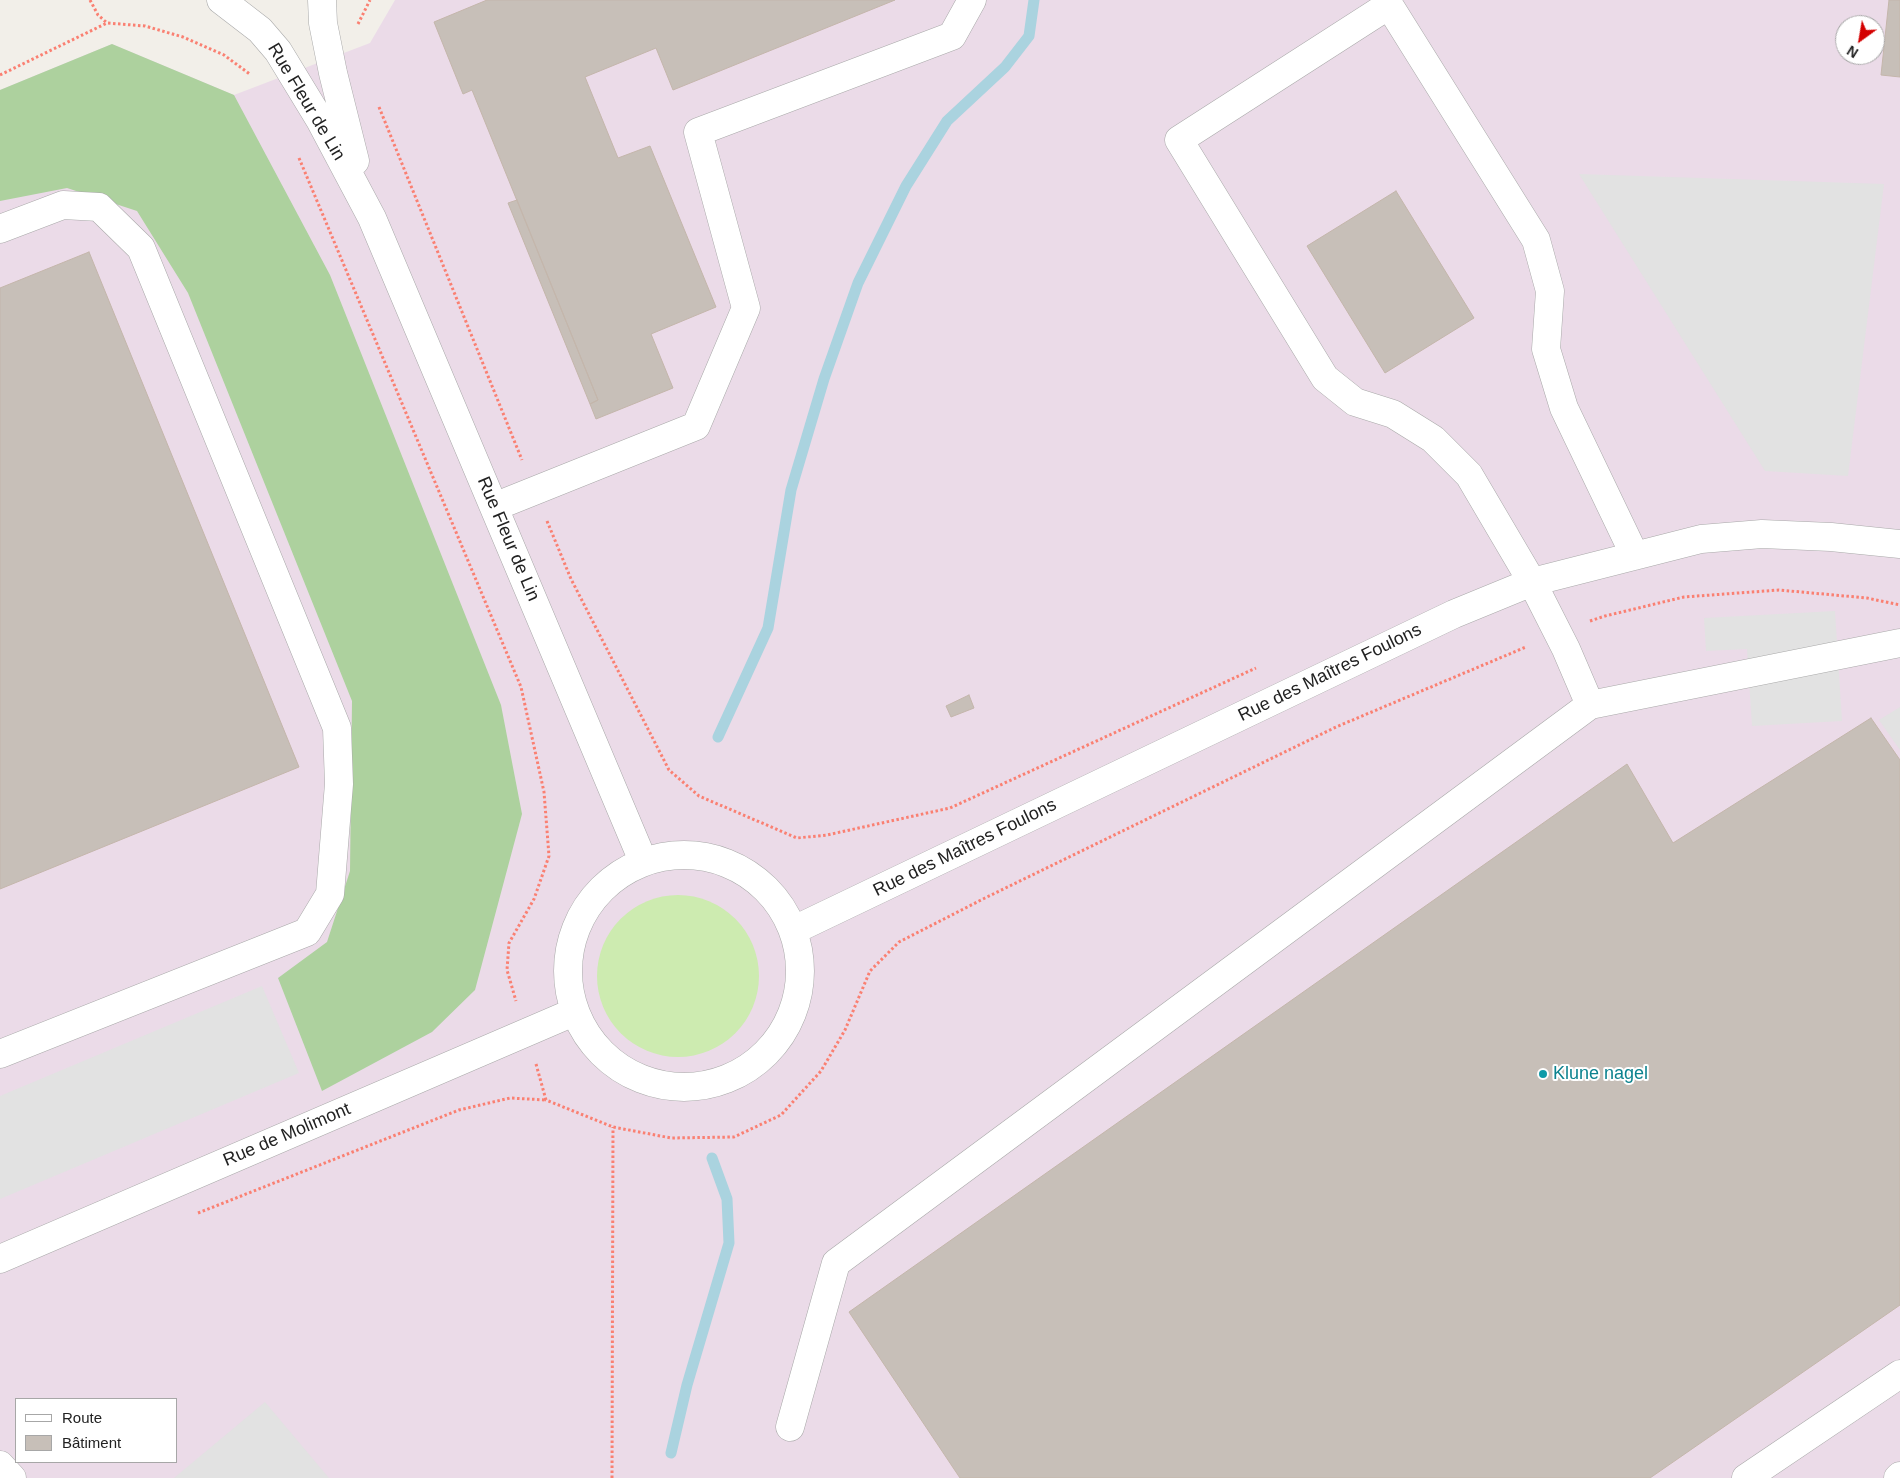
<!DOCTYPE html>
<meta charset="utf-8">
<style>
body{margin:0}
#map{position:relative;width:1900px;height:1478px;overflow:hidden;background:#f2efe9;font-family:Helvetica,sans-serif}
canvas{display:block}
.legend{position:absolute;left:15px;top:1398px;width:162px;height:65px;box-sizing:border-box;background:#fff;border:1px solid #a7a7a7;margin:0;padding:6px 9px;list-style:none;font-size:15px;color:#222}
.legend li{display:flex;align-items:center;gap:10px;height:25px}
.legend b{width:25px;border:1px solid #a7a7a7}
.north{position:absolute;left:1835px;top:15px;width:50px;height:50px;box-sizing:border-box;background:#fff;border:1px solid #a7a7a7;border-radius:50%;rotate:212deg;font-size:14px;font-weight:700;line-height:20px;text-align:center;color:#222}
.north::after{content:'';display:block;margin:auto;width:18px;height:22px;background:#d40000;clip-path:polygon(50% 0,100% 100%,50% 72%,0 100%)}
</style>
<div id="map">
<canvas width="1900" height="1478"></canvas>
<ul class="legend">
<li><b style="height:6px;background:#fff"></b>Route</li>
<li><b style="height:14px;background:#c7bfb8"></b>Bâtiment</li>
</ul>
<div class="north">N</div>
</div>
<script>
const context = document.querySelector('canvas').getContext('2d');
context.lineJoin = 'round';
function paint(path, color) {
  context.fillStyle = color;
  context.fill(path, 'evenodd');
}
function shape(rows) {
  const path = new Path2D();
  for (const r of rows) {
    if (r.length === 3) {
      path.moveTo(r[0] + r[2], r[1]);
      path.arc(r[0], r[1], r[2], 0, 2 * Math.PI);
      continue;
    }
    path.moveTo(r[0], r[1]);
    for (let i = 2; i < r.length; i += 2) path.lineTo(r[i], r[i + 1]);
  }
  return path;
}
function trace(path, color, width, dash) {
  context.strokeStyle = color;
  context.lineWidth = width;
  context.lineCap = dash ? 'butt' : 'round';
  context.setLineDash(dash || []);
  context.stroke(path);
}
function label(font, color, halo, rows, align = 'center') {
  context.font = font + ' Helvetica,sans-serif';
  context.lineWidth = 4;
  context.setLineDash([]);
  context.textBaseline = 'middle';
  context.strokeStyle = halo;
  context.fillStyle = color;
  for (const [text, x, y, turn = 0] of rows) {
    context.save();
    context.translate(x, y);
    context.rotate((+turn || 0) * Math.PI / 180);
    context.textAlign = isNaN(turn) ? turn : align;
    if (halo) context.strokeText(text, 0, 0);
    context.fillText(text, 0, 0);
    context.restore();
  }
}
paint(shape([
 [395,0,1900,0,1900,1478,0,1478,0,90,112,44,234,95,370,43],
 [1845,25,1875,25,1875,55,1845,55],
 [16,1399,176,1399,176,1462,16,1462]
]), '#ebdbe8');
paint(shape([
 [678,976,81]
]), '#cdebb0');
paint(shape([
 [112,44,234,95,330,275,501,705,522,814,475,990,432,1032,322,1091,278,978,327,942,350,871,352,701,188,293,137,211,67,188,0,201,0,90]
]), '#add19e');
paint(shape([
 [1579,174,1884,184,1848,476,1765,471],
 [1835,611,1842,721,1752,726,1747,649,1706,651,1704,618],
 [1900,707,1900,750,1879,720],
 [262,986,299,1073,0,1199,0,1096],
 [265,1402,329,1478,174,1478]
]), '#e2e2e2');
trace(shape([
 [718,737,768,628,791,490,824,379,858,283,906,186,947,121,1005,67,1029,36,1034,0],
 [671,1453,687,1385,729,1243,727,1199,712,1158]
]), '#aad3df', 11);
const building = shape([
 [487,0,895,0,673,90,656,48,585,77,618,158,650,146,716,307,651,334,673,388,596,419,590,404,598,400,472,90,463,94,434,22,487,0],
 [1889,0,1900,0,1900,77,1881,75,1889,0],
 [1396,191,1474,318,1385,373,1307,246,1396,191],
 [517,200,598,400,590,404,508,203,517,200],
 [89,252,299,767,0,889,0,288,89,252],
 [969,695,974,708,951,717,946,706,969,695],
 [1871,718,1900,760,1900,1305,1650,1478,960,1478,849,1312,1627,764,1673,843,1871,718]
]);
paint(building, '#c7bfb8');
trace(building, '#c4b6ab', 1);
const minor = shape([
 [221,0,260,30,278,51,320,120,372,218,643,861],
 [322,0,323,23,333,73,355,161],
 [0,229,63,205,99,207,141,248,337,728,339,784,330,894,307,932,0,1054],
 [494,507,696,426,746,308,698,132,952,36,972,0],
 [1590,705,1566,649,1532,582,1469,475,1433,439,1393,414,1355,402,1325,378,1179,140,1389,5,1536,240,1550,291,1546,349,1564,408,1635,556],
 [684,971,116],
 [794,930,1454,614,1532,582,1701,539,1762,534,1831,537,1900,544],
 [0,1259,574,1012],
 [790,1427,836,1263,1590,705,1900,643],
 [0,1465,12,1478],
 [1746,1478,1900,1374],
 [1898,1478,1900,1476]
]);
trace(minor, '#a9a9a9', 29);
trace(shape([
 [90,0,98,15,107,23],
 [358,24,370,0],
 [0,75,107,23,145,26,183,37,224,55,251,75],
 [379,107,522,460],
 [299,158,521,687,544,792,549,856,534,899,509,943,507,970,516,1001],
 [547,521,571,579,669,770,699,796,797,838,827,835,950,808,1256,668],
 [1590,621,1605,616,1684,597,1779,590,1867,598,1900,605],
 [536,1064,546,1100,613,1127,671,1138,734,1137,781,1115,821,1071,845,1030,870,971,899,942,985,898,1336,727,1526,647],
 [198,1213,459,1110,510,1098,546,1100],
 [612,1478,613,1127]
]), '#fa8072', 3, [2.5, 2.5]);
trace(minor, '#fff', 28);
for (const [x, y, r, color] of [
 [1543,1074,5,"#0f9aa8"]
]) {
  const dot = new Path2D();
  dot.arc(x, y, r, 0, 2 * Math.PI);
  context.fillStyle = color;
  context.fill(dot);
  trace(dot, '#fff', 2);
}
label('18px', '#222', '#fff', [
 ["Rue Fleur de Lin",306,102,59],
 ["Rue Fleur de Lin",508,539,67],
 ["Rue des Maîtres Foulons",1330,673,-26],
 ["Rue des Maîtres Foulons",965,848,-26],
 ["Rue de Molimont",287,1135,-23]
]);
label('18px', '#0d838f', '#fff', [
 ["Klune nagel",1553,1074]
], 'left');
</script>
